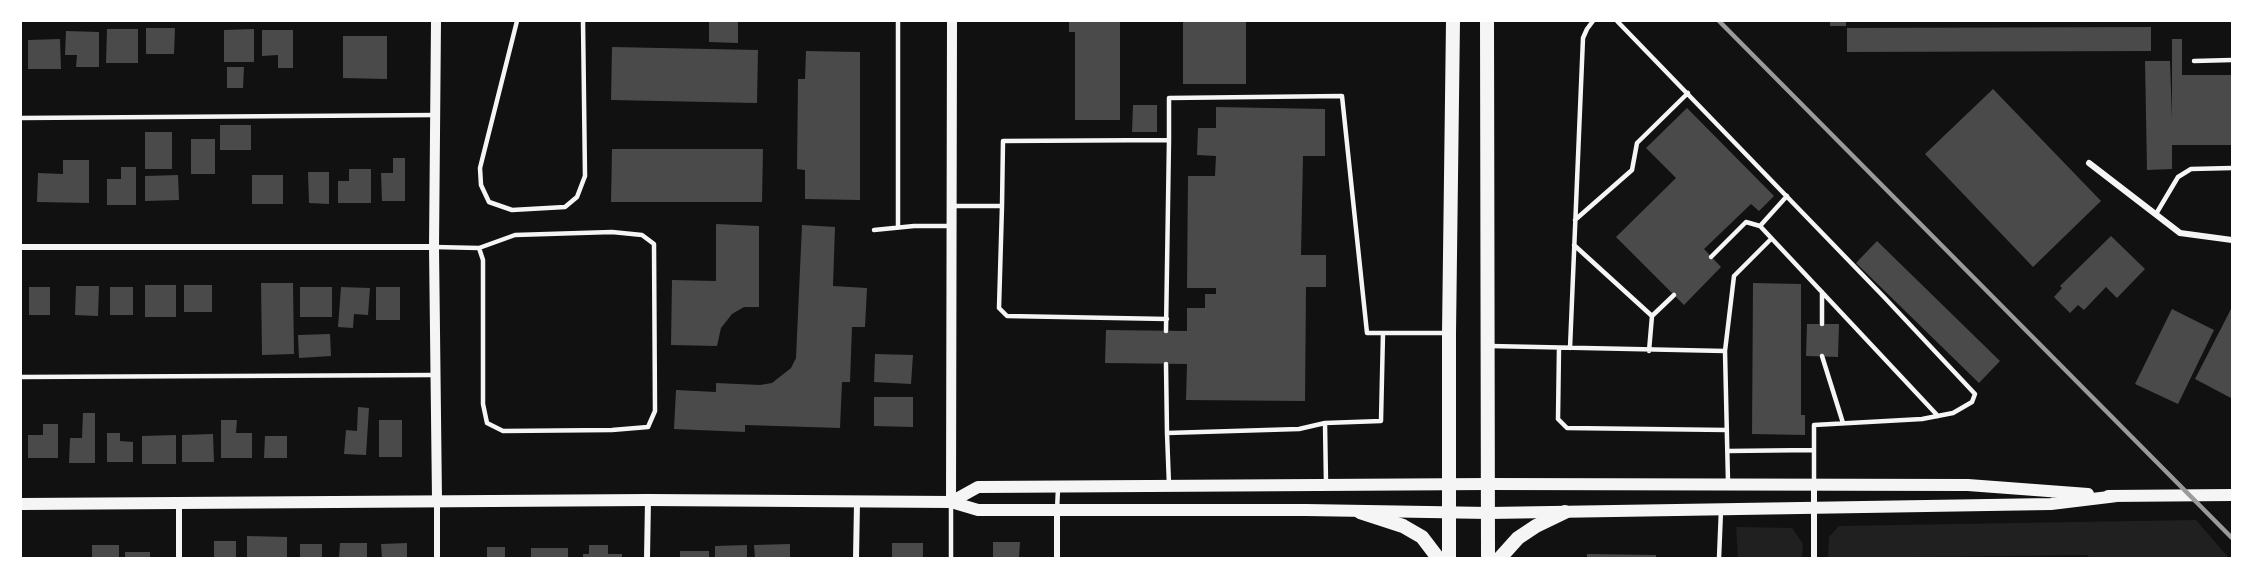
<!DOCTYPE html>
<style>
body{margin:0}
#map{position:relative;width:2253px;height:579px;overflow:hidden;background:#111;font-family:"Alegreya Sans",sans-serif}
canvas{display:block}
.frame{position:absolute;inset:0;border:22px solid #fff;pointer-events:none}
</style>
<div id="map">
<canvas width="2253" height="579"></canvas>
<div class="frame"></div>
</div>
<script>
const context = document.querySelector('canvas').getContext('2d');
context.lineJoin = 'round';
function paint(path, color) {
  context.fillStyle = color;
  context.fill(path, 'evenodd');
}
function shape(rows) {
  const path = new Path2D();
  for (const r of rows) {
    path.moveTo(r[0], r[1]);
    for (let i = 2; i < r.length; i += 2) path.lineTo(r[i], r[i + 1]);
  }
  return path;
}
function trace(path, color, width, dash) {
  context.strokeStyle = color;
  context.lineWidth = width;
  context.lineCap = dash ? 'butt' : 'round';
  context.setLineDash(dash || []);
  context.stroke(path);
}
paint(shape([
 [2196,520,2229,558,2089,558,2088,555,1828,558,1829,537,1839,526],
 [1736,527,1792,528,1803,544,1802,558,1738,558]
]), '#202020');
paint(shape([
 [709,21,738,21,738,43,709,42],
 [1069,21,1120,21,1120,120,1075,120,1075,32,1069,32],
 [1183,21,1246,21,1246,84,1183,84],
 [1830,21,1846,21,1846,26,1830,26],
 [2151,27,2151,51,1847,52,1847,28],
 [146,28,175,28,174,54,146,54],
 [107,29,138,29,138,63,106,63],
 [254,29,254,62,224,62,224,30],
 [262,30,293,30,293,68,278,68,278,55,262,56],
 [66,31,99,32,99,67,76,67,77,55,65,55],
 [343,36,387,36,387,79,343,78],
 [60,39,61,69,28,69,28,40],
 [2172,39,2182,39,2182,75,2232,75,2232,145,2172,145,2172,169,2147,170,2145,61,2170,61,2172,119],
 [612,47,758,50,757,103,611,100],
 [806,51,860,52,860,200,805,199,805,170,797,169,798,79,805,79],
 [227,67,244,67,243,88,227,88],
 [1993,89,2101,201,2033,267,1925,154],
 [1133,105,1157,105,1157,132,1132,132],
 [1216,107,1325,109,1325,156,1303,156,1301,255,1326,255,1326,287,1306,287,1305,401,1186,400,1187,364,1105,363,1106,330,1187,331,1187,308,1205,308,1205,294,1216,294,1216,288,1187,288,1188,176,1215,176,1216,156,1197,155,1198,128,1216,128],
 [1687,108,1774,196,1759,211,1751,204,1704,249,1721,267,1684,305,1616,237,1676,178,1646,148],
 [220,125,251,125,251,150,220,150],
 [145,132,172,132,172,169,145,169],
 [191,139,215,139,215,174,191,174],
 [612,149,763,149,762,202,611,202],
 [393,158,405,158,405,201,382,201,381,173,393,173],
 [63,160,89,160,89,203,37,202,38,173,63,174],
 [121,167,136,167,136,205,107,205,107,179,121,179],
 [349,169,371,169,371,203,338,203,338,181,349,181],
 [308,172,329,172,329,204,309,203],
 [178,175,179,200,145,201,145,176],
 [252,175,283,175,283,204,252,204],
 [716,224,759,226,759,307,744,307,732,314,721,328,717,346,671,345,672,280,716,281],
 [802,225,835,227,833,286,867,288,865,327,852,327,850,382,842,382,840,428,745,425,745,432,674,429,676,390,716,392,716,383,760,385,772,383,791,368,796,358],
 [2111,236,2145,269,2117,298,2106,287,2084,310,2078,305,2070,313,2054,297,2062,288,2060,286],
 [1877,241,2000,361,1979,383,1856,263],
 [261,283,293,283,294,354,262,355],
 [1753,283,1801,284,1801,415,1805,415,1805,435,1752,434],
 [145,285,176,285,176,317,145,317],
 [184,285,212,285,212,312,184,312],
 [76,286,99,286,98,316,75,315],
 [29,287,50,287,50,315,29,315],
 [110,287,133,287,133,315,110,315],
 [300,287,332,287,332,317,300,317],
 [341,287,370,288,368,315,354,314,353,328,338,327],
 [376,287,400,287,400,320,376,320],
 [2232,307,2232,397,2231,398,2195,379],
 [2172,309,2214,330,2178,404,2135,384],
 [1807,324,1839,324,1838,357,1806,356],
 [330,334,331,356,299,358,298,335],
 [875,354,913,355,911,384,874,382],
 [874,397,913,397,913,427,874,426],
 [358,407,369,408,366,455,344,454,346,430,357,431],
 [83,413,95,413,95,463,69,463,70,438,82,438],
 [221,420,237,420,236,433,252,433,252,458,221,458],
 [379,420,402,420,402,457,379,457],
 [43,424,58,424,58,458,28,458,28,435,43,435],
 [107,433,120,433,120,441,133,442,133,462,107,462],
 [213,434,214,462,182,462,182,435],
 [176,435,176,464,142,464,142,436],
 [265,436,287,436,287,458,264,458],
 [247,536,287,537,287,558,247,558],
 [214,541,236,541,236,558,214,558],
 [993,542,1020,542,1019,558,993,558],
 [340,543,367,543,367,558,339,558],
 [407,543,407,558,382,558,381,544],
 [892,543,923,543,923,558,892,558],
 [300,544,322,544,322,558,300,558],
 [790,544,790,558,755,558,754,545],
 [92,545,119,545,119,558,92,558],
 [589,545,608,545,608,554,622,554,622,558,583,558,583,554,589,554],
 [747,545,747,558,715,558,715,546],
 [487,547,505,547,505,558,487,558],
 [531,548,568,548,568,558,531,558],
 [680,551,709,551,709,558,680,558],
 [125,552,150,552,150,558,125,558],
 [1587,554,1656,555,1656,558,1587,558]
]), '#4a4a4a');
trace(shape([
 [517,21,480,168,481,185,489,202,512,210,565,207,577,197,585,176,583,21],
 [898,21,898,227],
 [1617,21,1884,297,1975,394,1972,402,1953,413,1922,419,1814,425,1814,484],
 [2194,61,2232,60],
 [21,118,435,115],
 [1787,196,1760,226,1938,416],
 [952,206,1002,206,1003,141,1169,140,1169,98,1342,96,1367,333,1448,333],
 [1002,206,999,308,1007,316,1167,319],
 [2156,214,2178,177,2191,169,2232,168],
 [1575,220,1632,170,1637,143,1688,93],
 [874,230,914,226,952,226],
 [1574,245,1652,316,1649,351],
 [434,247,479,248,515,235,612,232,642,235,654,244,655,411,648,427,612,430,503,431,487,423,483,404,483,260,479,248],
 [1711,257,1746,222,1760,226],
 [1822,292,1822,324],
 [1652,316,1674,295],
 [1166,331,1169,140],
 [1490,346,1725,351,1728,482],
 [1559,348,1558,419,1567,428,1727,430],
 [1570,348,1583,38,1587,29,1593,21],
 [1725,351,1734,276,1771,239],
 [1822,356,1843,423],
 [1166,364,1167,433],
 [21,377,435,375],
 [1325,423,1326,483],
 [1728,451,1814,450],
 [1169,485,1167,433,1299,429,1325,423,1381,421,1383,333],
 [951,502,951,558],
 [1057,510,1058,489],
 [1719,558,1721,510]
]), '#f5f5f5', 4.5);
trace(shape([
 [2089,163,2180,233,2232,240],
 [21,247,434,247],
 [1814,485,1814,558],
 [179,502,179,558],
 [437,502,437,558],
 [647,558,648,500],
 [856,558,857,503],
 [1057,558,1057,510]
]), '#f5f5f5', 6);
trace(shape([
 [436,21,434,247,437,500],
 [951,502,952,21]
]), '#f5f5f5', 10);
trace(shape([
 [2108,496,2232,495],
 [951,502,978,487,1488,484,1968,485,2088,494],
 [21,504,648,500,951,502,978,510,1306,510,1489,513,2051,504,2117,496]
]), '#f5f5f5', 12);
trace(shape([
 [1487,21,1488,558],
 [1360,512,1403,526,1422,537,1438,558],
 [1449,558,1449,333,1453,21],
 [1500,558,1518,538,1536,526,1565,512]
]), '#f5f5f5', 14);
trace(shape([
 [1719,21,2232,538]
]), '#9a9a9a', 4.5);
</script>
